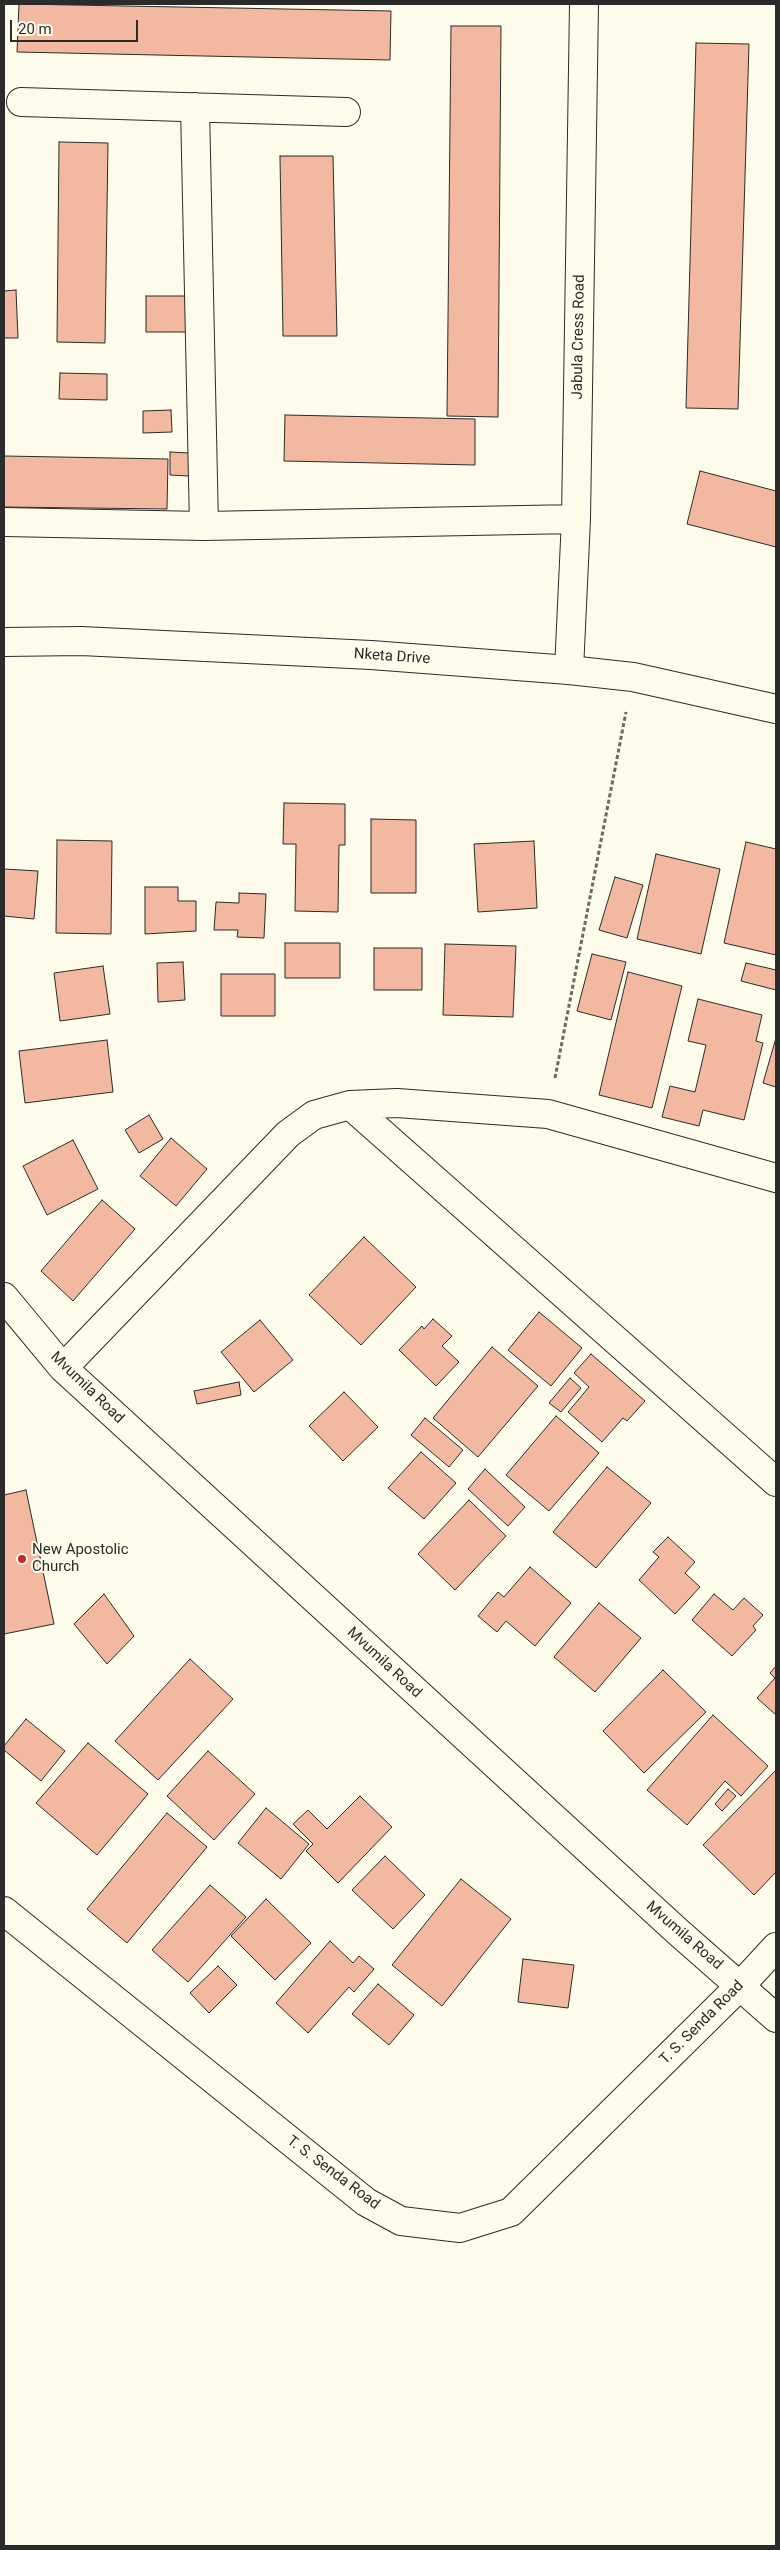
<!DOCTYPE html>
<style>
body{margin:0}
#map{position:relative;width:780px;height:2550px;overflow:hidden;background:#fdfbea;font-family:Roboto,sans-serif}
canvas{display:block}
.frame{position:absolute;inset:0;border:5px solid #2b2b2b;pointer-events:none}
.scale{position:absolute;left:10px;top:20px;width:128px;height:22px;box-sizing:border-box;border:2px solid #2b2b2b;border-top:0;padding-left:6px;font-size:15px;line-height:18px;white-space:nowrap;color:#2b2b2b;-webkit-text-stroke:4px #fdfbea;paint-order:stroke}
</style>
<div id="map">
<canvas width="780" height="2550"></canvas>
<div class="frame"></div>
<div class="scale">20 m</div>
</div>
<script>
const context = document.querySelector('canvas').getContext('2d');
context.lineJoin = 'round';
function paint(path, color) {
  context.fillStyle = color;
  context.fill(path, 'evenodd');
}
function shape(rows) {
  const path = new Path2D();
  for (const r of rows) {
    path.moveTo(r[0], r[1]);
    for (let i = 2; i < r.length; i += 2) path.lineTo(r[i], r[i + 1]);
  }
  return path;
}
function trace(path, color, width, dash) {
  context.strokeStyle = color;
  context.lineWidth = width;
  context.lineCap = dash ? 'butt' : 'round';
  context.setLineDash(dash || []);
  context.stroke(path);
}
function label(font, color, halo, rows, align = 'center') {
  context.font = font + ' Roboto,sans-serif';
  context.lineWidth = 4;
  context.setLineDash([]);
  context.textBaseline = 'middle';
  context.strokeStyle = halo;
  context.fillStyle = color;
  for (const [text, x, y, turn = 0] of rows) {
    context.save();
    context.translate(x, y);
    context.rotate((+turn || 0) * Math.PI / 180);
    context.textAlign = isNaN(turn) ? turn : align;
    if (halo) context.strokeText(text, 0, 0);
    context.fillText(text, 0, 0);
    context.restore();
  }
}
const building = shape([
 [19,4,391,11,390,60,17,52,19,4],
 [451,26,501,26,498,417,447,416,451,26],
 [696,43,749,44,738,409,686,408,696,43],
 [59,142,108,143,105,343,57,342,59,142],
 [280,156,333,156,337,336,283,336,280,156],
 [16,290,18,338,4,338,4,291,16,290],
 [146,296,188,296,188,332,146,332,146,296],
 [60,373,107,374,107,400,59,399,60,373],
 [171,410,172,432,143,433,143,411,171,410],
 [285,415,475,419,475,465,284,461,285,415],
 [170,452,190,453,189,476,170,475,170,452],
 [4,456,168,459,167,509,4,507,4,456],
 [700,471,776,491,776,547,687,524,700,471],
 [284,803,345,804,345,845,339,845,338,912,295,911,296,844,283,844,284,803],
 [371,819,416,820,416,893,371,893,371,819],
 [57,840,112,841,111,934,56,933,57,840],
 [534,841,537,908,478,912,474,844,534,841],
 [746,842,776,849,776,955,724,943,746,842],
 [656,854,720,869,701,954,637,939,656,854],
 [4,869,38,871,34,919,4,916,4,869],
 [615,877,643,885,627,938,599,930,615,877],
 [145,887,178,887,178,901,196,901,196,931,145,934,145,887],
 [239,893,266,894,264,938,237,937,238,930,214,930,216,902,239,903,239,893],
 [285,943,340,943,340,978,285,978,285,943],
 [445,944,516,946,513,1017,443,1015,445,944],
 [374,948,422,948,422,990,374,990,374,948],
 [592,954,626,962,611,1020,577,1011,592,954],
 [183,962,185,1000,158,1002,157,963,183,962],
 [746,963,776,970,776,990,741,981,746,963],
 [103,966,110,1014,60,1021,54,973,103,966],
 [628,972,682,986,652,1108,599,1095,628,972],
 [221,974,275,974,275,1016,221,1016,221,974],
 [698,999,762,1015,756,1041,763,1043,744,1120,703,1110,699,1126,662,1117,670,1086,695,1092,706,1045,688,1041,698,999],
 [776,1038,776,1087,763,1083,776,1038],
 [107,1040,113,1092,25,1103,19,1051,107,1040],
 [149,1115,163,1139,139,1153,125,1130,149,1115],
 [171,1138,207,1169,176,1206,140,1176,171,1138],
 [73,1140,98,1189,47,1215,23,1166,73,1140],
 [102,1200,135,1229,73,1301,41,1271,102,1200],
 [364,1237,416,1287,361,1345,309,1295,364,1237],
 [539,1312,582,1348,551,1386,508,1350,539,1312],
 [433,1319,452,1336,442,1346,459,1362,436,1386,399,1350,422,1326,424,1329,433,1319],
 [260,1320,293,1360,254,1392,221,1352,260,1320],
 [492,1347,538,1386,478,1457,433,1418,492,1347],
 [591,1354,645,1401,627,1421,623,1418,602,1442,568,1412,589,1387,574,1373,591,1354],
 [570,1378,581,1388,561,1412,549,1403,570,1378],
 [239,1382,241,1395,197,1404,194,1391,239,1382],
 [344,1392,378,1427,343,1461,309,1426,344,1392],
 [556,1416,599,1453,549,1511,506,1475,556,1416],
 [425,1418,463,1450,449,1467,411,1435,425,1418],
 [421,1452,456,1483,424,1519,388,1488,421,1452],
 [607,1467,651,1503,596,1568,553,1532,607,1467],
 [485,1469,525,1507,508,1526,468,1489,485,1469],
 [26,1490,54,1624,4,1634,4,1495,26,1490],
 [469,1500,506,1536,455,1590,418,1554,469,1500],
 [668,1537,695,1562,685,1573,700,1587,675,1614,639,1580,659,1557,653,1552,668,1537],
 [530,1567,571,1603,535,1646,506,1621,497,1632,478,1616,498,1592,504,1597,530,1567],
 [104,1594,134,1636,107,1664,74,1624,104,1594],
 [714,1594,733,1610,744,1598,763,1615,753,1626,756,1630,732,1656,692,1620,714,1594],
 [599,1603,641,1638,595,1692,554,1657,599,1603],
 [190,1659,233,1699,158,1780,115,1741,190,1659],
 [776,1666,776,1715,757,1698,775,1678,770,1673,776,1666],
 [663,1670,706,1712,644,1773,603,1731,663,1670],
 [713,1715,768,1766,741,1796,725,1781,687,1825,647,1790,713,1715],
 [26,1719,65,1751,41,1781,4,1750,4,1746,26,1719],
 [88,1743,148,1794,97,1855,36,1803,88,1743],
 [208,1751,255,1794,214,1840,167,1796,208,1751],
 [776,1770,776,1872,754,1895,703,1845,776,1770],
 [728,1789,736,1796,722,1811,715,1804,728,1789],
 [360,1796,392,1827,338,1883,306,1851,313,1844,293,1824,308,1810,327,1829,360,1796],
 [266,1808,309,1844,281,1879,238,1843,266,1808],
 [167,1813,207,1847,127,1943,87,1909,167,1813],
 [385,1856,425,1895,393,1929,352,1890,385,1856],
 [461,1879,511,1919,442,2006,392,1965,461,1879],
 [210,1885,246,1917,188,1982,152,1950,210,1885],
 [266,1899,311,1943,275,1980,231,1936,266,1899],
 [330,1941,353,1963,359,1956,374,1969,354,1992,349,1987,308,2033,276,2003,330,1941],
 [523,1959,574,1965,568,2008,518,2002,523,1959],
 [218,1966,237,1985,209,2013,190,1993,218,1966],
 [378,1984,414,2015,389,2045,352,2014,378,1984]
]);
paint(building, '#f2b8a0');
trace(building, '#2b2b2b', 1);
const street = shape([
 [21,102,346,112],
 [195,107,204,526],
 [4,522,204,526,576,519],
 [569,670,576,519,584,4],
 [350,1105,776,1482],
 [4,1297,63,1368,677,1931,776,2018],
 [63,1368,288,1134,314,1115,350,1105,397,1103,548,1114,776,1178],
 [4,1911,366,2202,401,2221,460,2228,511,2212,741,1985,776,1947]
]);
const secondary = shape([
 [4,642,81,641,371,655,569,670,633,677,776,709]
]);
trace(street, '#2b2b2b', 30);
trace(secondary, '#2b2b2b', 30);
trace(shape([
 [555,1078,626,712]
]), '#6a6964', 3, [4, 2.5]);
trace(street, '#fdfbea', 28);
trace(secondary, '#fdfbea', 28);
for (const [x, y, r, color] of [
 [22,1559,5,"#c62828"]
]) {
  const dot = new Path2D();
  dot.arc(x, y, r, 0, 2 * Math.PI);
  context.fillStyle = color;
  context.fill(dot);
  trace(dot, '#fdfbea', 2);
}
label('15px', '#2b2b2b', '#fdfbea', [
 ["Jabula Cress Road",579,337,-89],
 ["Nketa Drive",392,657,4],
 ["Mvumila Road",87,1388,44],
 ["Mvumila Road",384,1663,43],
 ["Mvumila Road",684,1936,41],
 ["T. S. Senda Road",702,2023,-45],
 ["T. S. Senda Road",333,2173,37]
]);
label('15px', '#2b2b2b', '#fdfbea', [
 ["New Apostolic",32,1550],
 ["Church",32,1567]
], 'left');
</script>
